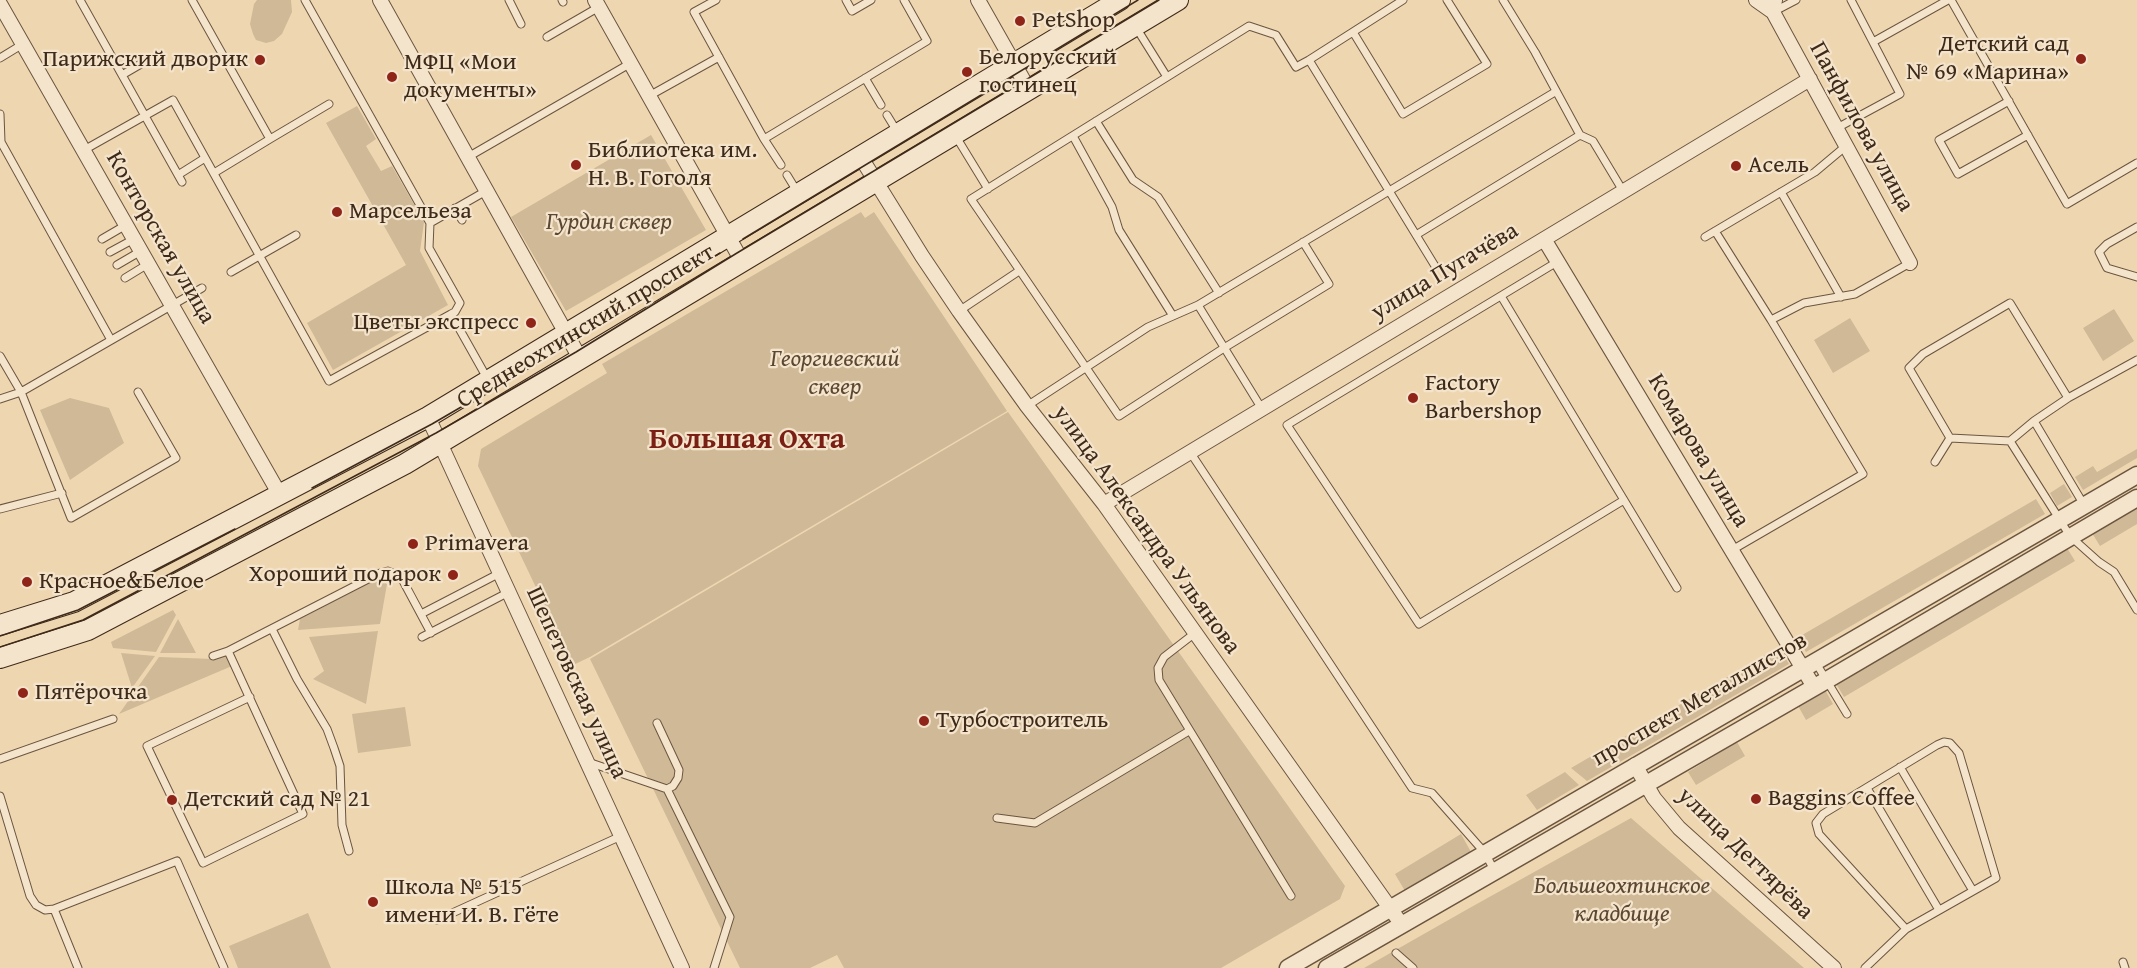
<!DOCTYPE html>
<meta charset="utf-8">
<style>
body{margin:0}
canvas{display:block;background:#eed6b1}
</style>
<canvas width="2137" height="968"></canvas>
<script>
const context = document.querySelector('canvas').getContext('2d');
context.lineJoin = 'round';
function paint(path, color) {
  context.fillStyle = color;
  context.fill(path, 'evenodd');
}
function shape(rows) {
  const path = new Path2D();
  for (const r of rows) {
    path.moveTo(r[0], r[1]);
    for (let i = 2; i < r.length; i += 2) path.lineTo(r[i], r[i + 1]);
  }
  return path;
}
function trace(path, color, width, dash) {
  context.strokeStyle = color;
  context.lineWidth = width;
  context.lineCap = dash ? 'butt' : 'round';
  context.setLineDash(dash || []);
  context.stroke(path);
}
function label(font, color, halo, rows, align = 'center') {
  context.font = font + ' "Gentium Book Plus",serif';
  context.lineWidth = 4.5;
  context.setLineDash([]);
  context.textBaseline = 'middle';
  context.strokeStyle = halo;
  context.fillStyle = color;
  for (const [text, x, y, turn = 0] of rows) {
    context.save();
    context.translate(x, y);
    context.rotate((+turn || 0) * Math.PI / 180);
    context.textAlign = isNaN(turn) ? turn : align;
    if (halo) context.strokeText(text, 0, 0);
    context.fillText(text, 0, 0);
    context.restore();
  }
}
paint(shape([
 [257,0,291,0,292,12,282,34,274,41,266,43,256,40,253,34,250,24,254,4],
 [357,106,376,139,366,146,381,171,392,166,424,222,420,251,448,305,333,370,307,323,406,265,326,123],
 [651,135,706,230,566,311,511,217],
 [861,212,865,218,874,212,1007,411,590,657,573,665,478,466,481,449,607,373,602,364],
 [2114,309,2134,341,2103,361,2083,328],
 [1850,318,1870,351,1833,373,1814,340],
 [70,398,109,408,124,443,70,480,40,410],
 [1008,412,1345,886,1340,899,1221,968,844,968,837,955,810,968,740,968,590,659],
 [2137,449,2137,458,2083,490,2075,477,2093,466,2097,472],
 [2064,484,2072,497,2057,506,2050,493],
 [2036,499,2045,514,1806,652,1797,638],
 [2137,507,2137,524,2100,546,2092,533],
 [2067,548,2075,561,1844,697,1835,682],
 [379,578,387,584,380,624,298,630,300,619],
 [173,610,176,615,156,652,113,648,111,642],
 [178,619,196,653,160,653],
 [378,631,366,704,313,679,324,671,309,637],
 [1779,647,1789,664,1587,781,1571,768],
 [121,653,155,656,132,688],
 [226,655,232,666,119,714,159,657,214,659],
 [1824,688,1833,704,1806,720,1797,704],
 [405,707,411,746,358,753,352,714],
 [1737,742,1745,756,1696,785,1688,772],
 [1565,772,1579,785,1537,810,1526,795],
 [1631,818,1804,968,1364,968,1466,910],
 [1461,834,1471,852,1405,891,1395,874],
 [308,913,331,968,238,968,229,946]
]), '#d0b997');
const service = shape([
 [80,0,182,182],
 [192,0,270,139,214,173],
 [305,0,430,223,486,191],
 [509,0,521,24],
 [562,0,563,2],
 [716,0,694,12,764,139,781,165],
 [846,0,852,11,871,0],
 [1403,0,1309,60,1435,266],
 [1503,0,1535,52,1580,135,1593,141,1623,191],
 [1951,0,2067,204,2137,163],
 [1773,12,1796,0],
 [1137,29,1167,77],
 [1353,32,1403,114,1487,64,1447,0],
 [547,37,599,7],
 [1873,42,1948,0],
 [0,58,23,44],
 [122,75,146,61],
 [865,78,881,105],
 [649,96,719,57],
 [2009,101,1939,140,1958,174,2028,135],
 [0,114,1,142,111,340],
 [887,115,898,133],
 [1096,121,1133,180,1158,197,1219,293],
 [1837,128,1900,94,1851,0],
 [955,135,988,189],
 [1073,136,1112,207,1119,230,1173,316],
 [270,139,329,104],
 [764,139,927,41,904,0],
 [84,150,173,100,329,381,451,314,487,378],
 [468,157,631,63],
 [178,175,205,158],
 [787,175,798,193],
 [1781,192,1841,297],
 [455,208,462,220],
 [430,223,429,248,460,303,455,312,451,314],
 [2137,227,2107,244,2099,252,2107,268,2137,277],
 [1715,231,1771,320],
 [1416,235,1580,135],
 [1705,237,1815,172,1846,146],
 [102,239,126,225],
 [1303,242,1329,284,1224,348,1119,416,971,199,1249,26,1276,35,1296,67,1309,60],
 [110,252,134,239],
 [1557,262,1287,425,1419,624,1624,500],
 [117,265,141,251],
 [231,272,296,235],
 [125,278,148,264],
 [1501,296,1677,588],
 [1198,305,1262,409],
 [959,311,1019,271],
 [0,356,21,392,71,518,176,458,138,392],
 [0,399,21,392,202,288],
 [1027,406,1148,327,1198,305,1555,92],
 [2034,421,2010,441,1950,438,1909,368,1923,354,2010,303,2068,398],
 [2010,441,2070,536,2099,562,2114,572,2137,610],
 [1190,452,1412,788,1432,793,1485,853,1494,870],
 [1935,462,1950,438],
 [2084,505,2034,421,2068,398,2137,360],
 [0,509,62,493],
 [1732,550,1863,474,1771,320,1804,303,1855,294,1910,263],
 [421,614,500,573],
 [272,629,297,679,327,729,334,748,340,766,342,825,349,851],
 [1195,633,1164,657,1158,668,1159,680,1291,896],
 [422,637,509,592],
 [228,651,303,814,203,863,147,746,250,697],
 [213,656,228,651,380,573,388,571,401,577,431,633],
 [1816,663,1847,714],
 [657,723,679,770,678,778,673,786,667,789],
 [0,759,113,719],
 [588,762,667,789,730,917,714,968],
 [1900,767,1973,891],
 [1867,788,1939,910],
 [0,796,30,896,36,905,45,910,54,909,78,968],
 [997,818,1035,823,1189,731],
 [54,909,177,861,224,968],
 [437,920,621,836],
 [1396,953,1413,968],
 [2123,962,2125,968],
 [1865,968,1906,929,1819,834,1816,823,1823,814,1937,745,1944,742,1950,743,1959,753,1996,878,1906,929]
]);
const minor = shape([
 [380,0,581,360],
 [595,0,743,263],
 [978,0,1029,90],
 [1756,0,1773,12,1775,0],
 [0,4,280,495],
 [1773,12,1910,263],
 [860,156,922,256,959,311,1027,406,1104,504,1402,925],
 [1544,239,1814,687],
 [428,417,682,968],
 [1104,504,1810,79],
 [1635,765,1654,798,1679,828,1834,968]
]);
const tertiary = shape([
 [1288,968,2137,475],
 [1327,968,1827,680,2137,498]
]);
const secondary = shape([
 [0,625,74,602,428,417,1120,0],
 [0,658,88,630,405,464,1178,0]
]);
trace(service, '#6b553f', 9);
trace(minor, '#6b553f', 16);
trace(tertiary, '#6b553f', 19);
trace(secondary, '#3f2a19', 22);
trace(service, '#f4e4cc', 7);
trace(minor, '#f4e4cc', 14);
trace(tertiary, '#f4e4cc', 16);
trace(secondary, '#f4e4cc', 20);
trace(shape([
 [743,239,1138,0],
 [312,488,432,424,571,343,720,253],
 [0,636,78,610,235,529],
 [0,647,83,620,436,433,576,352,737,253,1159,0]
]), '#3f2a19', 1.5);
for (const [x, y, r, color] of [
 [1020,21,6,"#8f2418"],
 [2081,59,6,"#8f2418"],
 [260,60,6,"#8f2418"],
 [967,72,6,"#8f2418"],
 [392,77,6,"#8f2418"],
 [576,165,6,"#8f2418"],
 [1736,166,6,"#8f2418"],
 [337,212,6,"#8f2418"],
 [531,323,6,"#8f2418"],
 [1413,398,6,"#8f2418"],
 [413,544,6,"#8f2418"],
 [453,575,6,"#8f2418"],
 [27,582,6,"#8f2418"],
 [23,693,6,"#8f2418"],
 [924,721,6,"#8f2418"],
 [1756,799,6,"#8f2418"],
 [172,800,6,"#8f2418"],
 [373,902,6,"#8f2418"]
]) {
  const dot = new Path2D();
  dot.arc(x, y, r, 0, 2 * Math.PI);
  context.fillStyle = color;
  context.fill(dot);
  trace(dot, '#f4e4cc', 2);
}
label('24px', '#3f2a19', '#f4e4cc', [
 ["PetShop",1032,21],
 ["Детский сад",2069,45,"right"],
 ["№ 69 «Марина»",2069,73,"right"],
 ["Белорусский",979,58],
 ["гостинец",979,86],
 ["Парижский дворик",248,60,"right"],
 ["МФЦ «Мои",404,63],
 ["документы»",404,91],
 ["Библиотека им.",588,151],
 ["Н. В. Гоголя",588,179],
 ["Асель",1748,166],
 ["Марсельеза",349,212],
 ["Цветы экспресс",519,323,"right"],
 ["Factory",1425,384],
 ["Barbershop",1425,412],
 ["Primavera",425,544],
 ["Хороший подарок",441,575,"right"],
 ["Красное&Белое",39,582],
 ["Пятёрочка",35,693],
 ["Турбостроитель",936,721],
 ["Baggins Coffee",1768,799],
 ["Детский сад № 21",184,800],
 ["Школа № 515",385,888],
 ["имени И. В. Гёте",385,916]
], 'left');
label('24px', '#3f2a19', '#f4e4cc', [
 ["Панфилова улица",1861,127,61],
 ["Конторская улица",160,238,60],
 ["улица Пугачёва",1445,272,-31],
 ["Среднеохтинский проспект",586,327,-31],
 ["Комарова улица",1698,451,59],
 ["улица Александра Ульянова",1146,530,54],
 ["Шепетовская улица",576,683,65],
 ["проспект Металлистов",1700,700,-30],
 ["улица Дегтярёва",1745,854,44]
]);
label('italic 24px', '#5c4732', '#f4e4cc', [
 ["Гурдин сквер",609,223],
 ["Георгиевский",835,360],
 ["сквер",835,388],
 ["Большеохтинское",1622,887],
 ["кладбище",1622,915]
]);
label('bold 30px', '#7a1f14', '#f4e4cc', [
 ["Большая Охта",747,440]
]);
</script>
